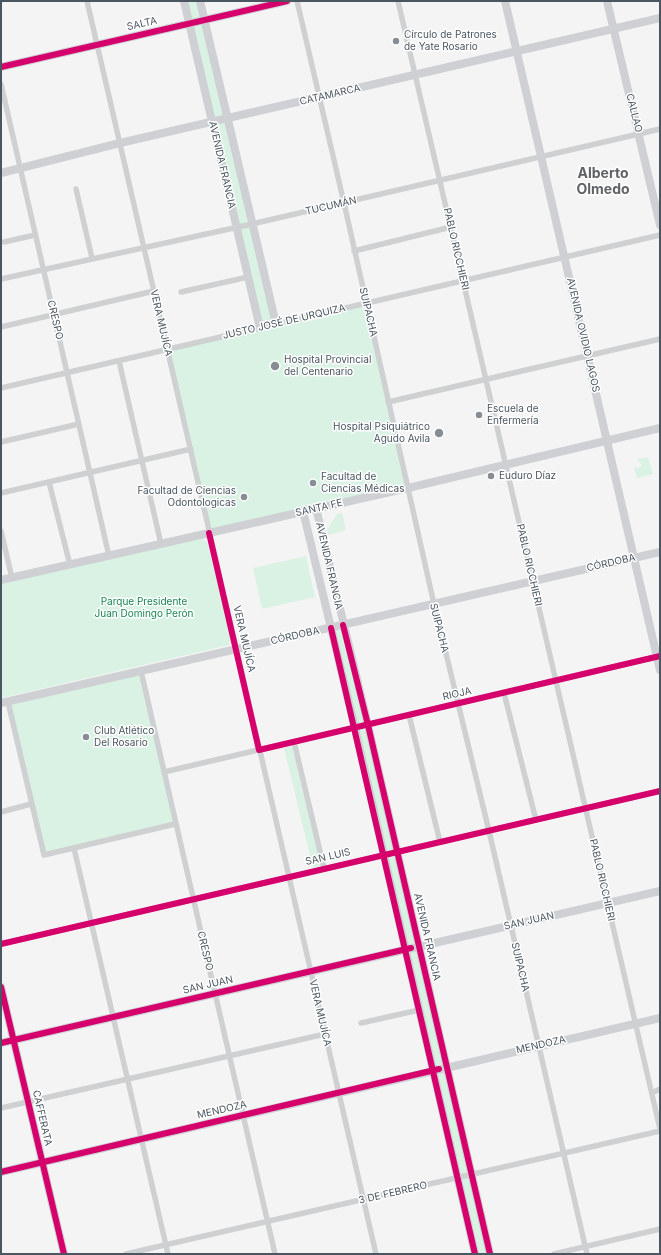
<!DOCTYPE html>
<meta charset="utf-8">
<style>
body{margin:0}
#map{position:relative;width:661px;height:1255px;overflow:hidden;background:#f4f4f4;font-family:Inter,sans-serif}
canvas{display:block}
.frame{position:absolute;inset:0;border:2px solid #4a5661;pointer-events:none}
</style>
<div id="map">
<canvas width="661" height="1255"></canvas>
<div class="frame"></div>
</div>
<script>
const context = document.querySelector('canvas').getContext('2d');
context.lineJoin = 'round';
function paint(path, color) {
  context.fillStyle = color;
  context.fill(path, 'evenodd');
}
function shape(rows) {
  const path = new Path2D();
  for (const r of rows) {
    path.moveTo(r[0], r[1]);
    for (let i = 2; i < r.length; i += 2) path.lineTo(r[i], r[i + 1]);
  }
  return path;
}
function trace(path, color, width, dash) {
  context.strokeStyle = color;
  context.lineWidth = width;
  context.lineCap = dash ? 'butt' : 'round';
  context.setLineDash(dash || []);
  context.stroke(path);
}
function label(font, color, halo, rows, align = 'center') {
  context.font = font + ' Inter,sans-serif';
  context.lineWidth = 3;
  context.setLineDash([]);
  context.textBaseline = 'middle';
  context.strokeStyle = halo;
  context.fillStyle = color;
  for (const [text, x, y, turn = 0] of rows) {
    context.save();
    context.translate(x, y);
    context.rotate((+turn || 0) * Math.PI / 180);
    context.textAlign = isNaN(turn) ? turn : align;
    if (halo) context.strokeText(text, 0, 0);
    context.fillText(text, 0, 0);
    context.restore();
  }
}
paint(shape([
 [184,1,200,1,276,324,366,303,408,488,209,533,167,350,260,328],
 [648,457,653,474,637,478,634,467,638,468,642,465,637,459],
 [342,513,346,530,328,535,327,530,337,514],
 [201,538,207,542,232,640,229,645,1,698,1,584],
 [306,556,315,597,262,609,253,568],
 [343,625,490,1254,475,1254,331,628],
 [141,671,175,824,44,855,8,702],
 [292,746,321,866,313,868,284,748]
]), '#d9f2e3');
trace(shape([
 [87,1,376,1254],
 [297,1,344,203,434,604,489,831,587,1254],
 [398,1,660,1129],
 [1,84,109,556],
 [76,189,92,258],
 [4,242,35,235],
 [354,251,451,227],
 [1,279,252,224,660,129],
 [181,292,248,277],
 [1,327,154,291],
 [119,361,161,544],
 [1,388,660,235],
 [388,402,660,339],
 [1,442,79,424],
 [49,482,70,565],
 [1,493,191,449],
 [1,531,12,578],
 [141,671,275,1254],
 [504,693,536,820],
 [8,702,44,855,175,824],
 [409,715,440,842],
 [294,742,324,868],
 [164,772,660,656],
 [1,812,31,804],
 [74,848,168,1254],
 [1,944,660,791],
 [361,1023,419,1010],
 [652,1093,660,1089],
 [1,1108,325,1034],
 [126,1254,660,1131],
 [554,1254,660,1229]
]), '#ced0d2', 5.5);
trace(shape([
 [184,1,260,328],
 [200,1,276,324],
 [505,1,660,670],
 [607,1,660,225],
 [1,67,287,1],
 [1,173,120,143,660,18],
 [316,508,368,725,490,1254],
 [303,511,355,728,475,1254],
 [1,580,408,488,660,428],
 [1,703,660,552],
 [1,987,64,1254],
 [1,1043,660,891],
 [1,1172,660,1018]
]), '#ced0d4', 8);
trace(shape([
 [1,67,287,1],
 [209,533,259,750,660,656],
 [343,625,368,725,490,1254],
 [331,628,475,1254],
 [1,944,660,791],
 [1,987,64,1254],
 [1,1043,411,948],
 [1,1172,439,1069]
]), '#d6006c', 6);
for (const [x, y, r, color] of [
 [396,41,4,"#868d94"],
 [275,366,5,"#868d94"],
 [479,415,4,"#868d94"],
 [439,433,5,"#868d94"],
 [491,476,4,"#868d94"],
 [313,483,4,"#868d94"],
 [244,497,4,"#868d94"],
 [86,737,4,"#868d94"]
]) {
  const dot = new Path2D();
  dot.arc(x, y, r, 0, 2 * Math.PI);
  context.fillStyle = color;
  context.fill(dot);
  trace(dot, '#fff', 1.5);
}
label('10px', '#4a5661', '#fff', [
 ["SALTA",142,24,-13],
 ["CATAMARCA",330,95,-13],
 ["CALLAO",634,113,76],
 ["AVENIDA FRANCIA",222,165,77],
 ["TUCUMÁN",331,206,-13],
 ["PABLO RICCHIERI",456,249,77],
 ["SUIPACHA",368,312,77],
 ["CRESPO",55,320,77],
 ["JUSTO JOSÉ DE URQUIZA",284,322,-13],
 ["VERA MUJÍCA",161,323,77],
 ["AVENIDA OVIDIO LAGOS",583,335,77],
 ["SANTA FE",319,508,-13],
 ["CÓRDOBA",611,563,-13],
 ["PABLO RICCHIERI",529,565,77],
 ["AVENIDA FRANCIA",329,566,77],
 ["SUIPACHA",439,628,76],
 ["CÓRDOBA",295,636,-13],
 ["VERA MUJÍCA",244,639,77],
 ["RIOJA",457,694,-13],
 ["SAN LUIS",328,857,-13],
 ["PABLO RICCHIERI",602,880,77],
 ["SAN JUAN",529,921,-13],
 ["AVENIDA FRANCIA",427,937,77],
 ["CRESPO",205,951,77],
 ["SUIPACHA",520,967,77],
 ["SAN JUAN",208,985,-13],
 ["VERA MUJÍCA",320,1013,77],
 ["MENDOZA",541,1045,-13],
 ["MENDOZA",222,1110,-13],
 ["CAFFERATA",42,1118,77],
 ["3 DE FEBRERO",393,1193,-13]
]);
label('10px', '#4a5661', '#fff', [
 ["Círculo de Patrones",404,35],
 ["de Yate Rosario",404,47],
 ["Hospital Provincial",284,360],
 ["del Centenario",284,372],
 ["Escuela de",487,409],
 ["Enfermería",487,421],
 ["Hospital Psiquiátrico",430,427,"right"],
 ["Agudo Avila",430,439,"right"],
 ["Euduro Díaz",499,476],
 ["Facultad de",321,477],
 ["Ciencias Médicas",321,489],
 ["Facultad de Ciencias",236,491,"right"],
 ["Odontologicas",236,503,"right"],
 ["Club Atlético",94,731],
 ["Del Rosario",94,743]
], 'left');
label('10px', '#17864f', '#fff', [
 ["Parque Presidente",144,602],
 ["Juan Domingo Perón",144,614]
]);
label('bold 14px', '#5f6368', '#fff', [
 ["Alberto",603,174],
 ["Olmedo",603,190]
]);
</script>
